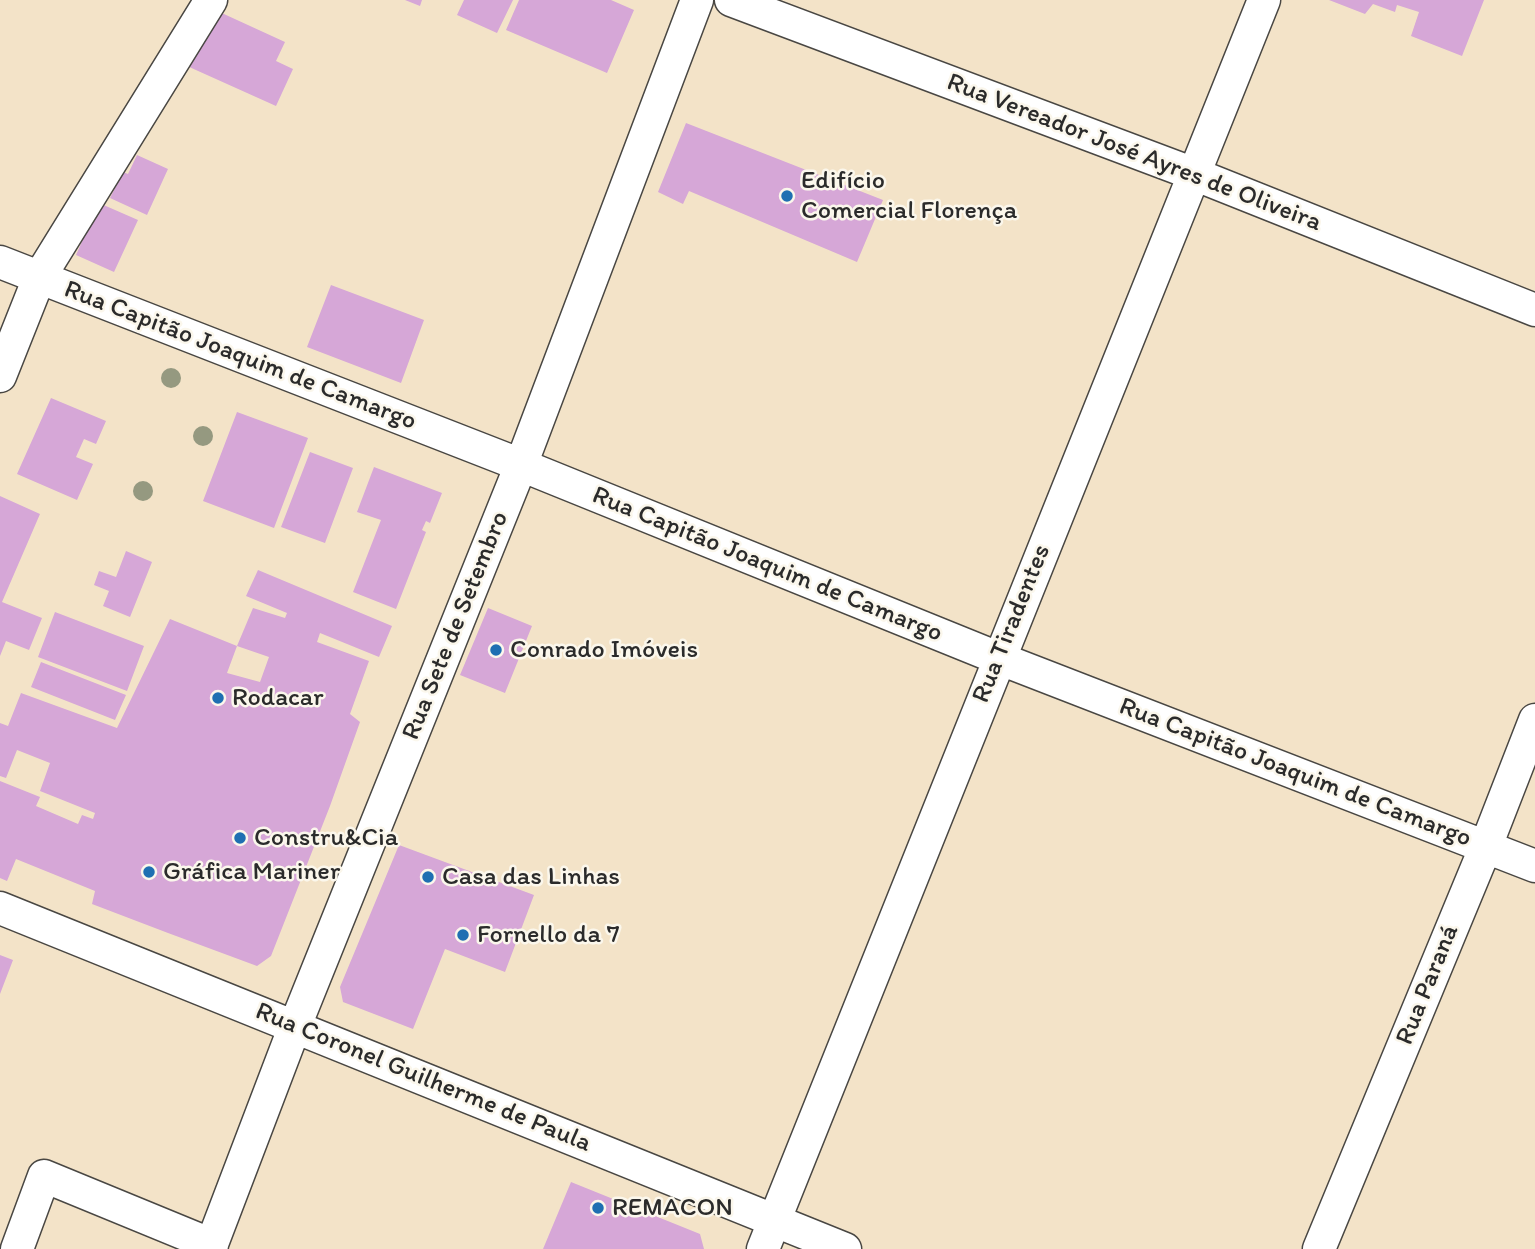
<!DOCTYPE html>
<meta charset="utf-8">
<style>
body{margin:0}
canvas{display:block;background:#f3e3c8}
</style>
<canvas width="1535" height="1249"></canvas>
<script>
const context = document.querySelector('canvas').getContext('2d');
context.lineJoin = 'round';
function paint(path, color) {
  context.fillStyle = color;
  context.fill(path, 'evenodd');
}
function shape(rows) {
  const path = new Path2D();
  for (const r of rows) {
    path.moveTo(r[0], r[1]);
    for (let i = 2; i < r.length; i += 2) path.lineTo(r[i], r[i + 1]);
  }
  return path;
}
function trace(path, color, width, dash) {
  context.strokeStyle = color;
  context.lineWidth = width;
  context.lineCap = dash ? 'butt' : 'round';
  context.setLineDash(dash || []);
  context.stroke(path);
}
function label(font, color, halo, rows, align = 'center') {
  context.font = font + ' Itim,sans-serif';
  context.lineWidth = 5;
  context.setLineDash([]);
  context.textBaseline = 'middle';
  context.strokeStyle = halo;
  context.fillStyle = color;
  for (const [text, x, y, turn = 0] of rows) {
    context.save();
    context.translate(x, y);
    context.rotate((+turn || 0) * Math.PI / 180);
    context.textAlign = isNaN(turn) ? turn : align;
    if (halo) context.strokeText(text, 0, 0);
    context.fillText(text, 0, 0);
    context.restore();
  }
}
paint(shape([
 [405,0,422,0,420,6],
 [464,0,513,0,497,33,457,15],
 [519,0,611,0,634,10,607,73,506,30],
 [1329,0,1484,0,1462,56,1411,36,1419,12,1397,5,1395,12,1373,4,1365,14],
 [213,9,285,42,276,61,293,69,276,106,187,66],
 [686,123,883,200,857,262,689,191,683,204,658,192],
 [137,155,168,169,147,215,110,198,123,172,128,174],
 [99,203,138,220,114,272,76,255],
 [331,285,424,320,401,383,307,347],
 [51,398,106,421,96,444,84,439,76,457,93,464,77,500,17,474],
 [237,412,308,438,274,528,203,501],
 [310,452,353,468,325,543,281,527],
 [374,467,442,493,430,523,426,521,422,530,426,532,396,609,353,592,381,520,357,512],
 [0,496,40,514,2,602,42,618,29,650,6,641,0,656],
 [126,551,152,562,130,617,103,606,109,591,94,585,99,571,116,577],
 [258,570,392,626,379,657,320,633,317,642,369,661,350,714,360,722,330,806,271,956,257,966,168,933,92,904,95,891,16,859,7,881,0,878,0,781,40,797,36,806,78,824,82,815,93,819,95,813,40,791,50,763,17,750,6,778,0,776,0,723,8,726,21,693,117,728,170,619,237,646,253,608,285,618,287,613,246,596],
 [237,646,269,657,260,682,227,673],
 [488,608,532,626,505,693,460,675],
 [55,612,144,646,127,691,38,657],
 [41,662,126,695,115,720,31,687],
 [399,845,534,895,505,972,445,949,413,1029,343,1002,340,987],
 [0,955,13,960,0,994],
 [571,1182,700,1234,704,1249,543,1249]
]), '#d6a7d7');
const street = shape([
 [731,0,1194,174,1535,310],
 [0,262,521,465,998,658,1535,866],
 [0,376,39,278,211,0],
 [0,908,845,1249],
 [17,1249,44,1176,212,1245],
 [210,1249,295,1026,521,465,697,0],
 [763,1249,1264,0],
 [1319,1249,1486,846,1535,720]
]);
trace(street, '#494743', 35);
trace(street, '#fff', 32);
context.fillStyle = '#959980';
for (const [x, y] of [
 [171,378],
 [203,436],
 [143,491]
]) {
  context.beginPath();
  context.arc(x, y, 10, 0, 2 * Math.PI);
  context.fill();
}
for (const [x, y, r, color] of [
 [787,196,7,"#1f6fb2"],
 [496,650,7,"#1f6fb2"],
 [218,698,7,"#1f6fb2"],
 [240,838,7,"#1f6fb2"],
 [149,872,7,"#1f6fb2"],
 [428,877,7,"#1f6fb2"],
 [463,935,7,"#1f6fb2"],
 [598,1208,7,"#1f6fb2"]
]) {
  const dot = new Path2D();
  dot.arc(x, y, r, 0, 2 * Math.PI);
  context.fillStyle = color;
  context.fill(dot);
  trace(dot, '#fbf7ec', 2.5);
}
label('26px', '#2b2b2b', '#fbf7ec', [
 ["Rua Vereador José Ayres de Oliveira",1134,153,21],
 ["Rua Capitão Joaquim de Camargo",240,356,21],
 ["Rua Capitão Joaquim de Camargo",767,565,22],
 ["Rua Tiradentes",1012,624,-68],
 ["Rua Sete de Setembro",456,626,-68],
 ["Rua Capitão Joaquim de Camargo",1295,773,21],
 ["Rua Paraná",1428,985,-68],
 ["Rua Coronel Guilherme de Paula",423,1078,22]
]);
label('26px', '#2b2b2b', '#fbf7ec', [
 ["Edifício",801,181],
 ["Comercial Florença",801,211],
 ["Conrado Imóveis",510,650],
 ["Rodacar",232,698],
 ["Constru&Cia",254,838],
 ["Gráfica Mariner",163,872],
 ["Casa das Linhas",442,877],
 ["Fornello da 7",477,935],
 ["REMACON",612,1208]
], 'left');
</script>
